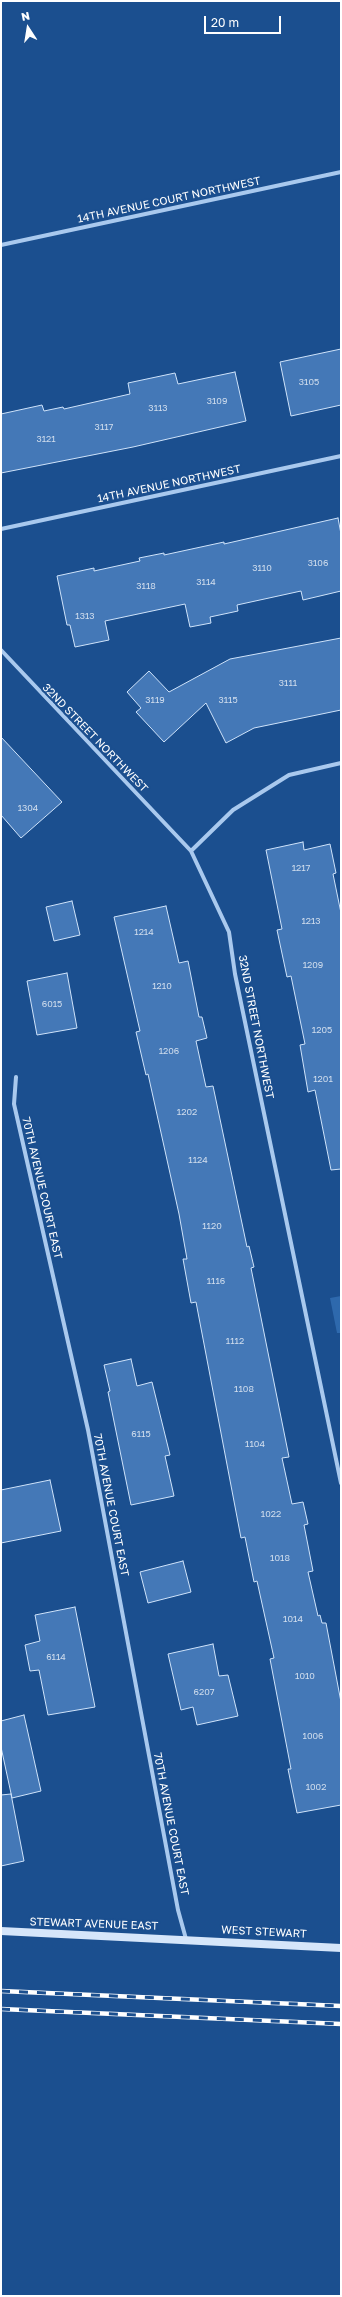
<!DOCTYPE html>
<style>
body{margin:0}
#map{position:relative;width:342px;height:2297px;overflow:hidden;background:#1b4f8f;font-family:"Golos Text",sans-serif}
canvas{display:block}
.frame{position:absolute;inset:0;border:2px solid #fff;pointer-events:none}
.north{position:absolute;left:8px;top:8px;width:40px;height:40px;-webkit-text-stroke:3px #1b4f8f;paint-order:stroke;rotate:348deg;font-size:11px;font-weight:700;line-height:16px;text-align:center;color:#fff}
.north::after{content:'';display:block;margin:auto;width:14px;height:18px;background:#fff;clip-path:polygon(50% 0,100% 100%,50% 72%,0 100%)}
.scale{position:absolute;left:204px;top:16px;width:77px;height:18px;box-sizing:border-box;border:2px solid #fff;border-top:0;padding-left:5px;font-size:12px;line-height:14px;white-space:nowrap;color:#fff;-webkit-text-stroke:3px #1b4f8f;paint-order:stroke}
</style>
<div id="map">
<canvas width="342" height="2297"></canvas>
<div class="frame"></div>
<div class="north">N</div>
<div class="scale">20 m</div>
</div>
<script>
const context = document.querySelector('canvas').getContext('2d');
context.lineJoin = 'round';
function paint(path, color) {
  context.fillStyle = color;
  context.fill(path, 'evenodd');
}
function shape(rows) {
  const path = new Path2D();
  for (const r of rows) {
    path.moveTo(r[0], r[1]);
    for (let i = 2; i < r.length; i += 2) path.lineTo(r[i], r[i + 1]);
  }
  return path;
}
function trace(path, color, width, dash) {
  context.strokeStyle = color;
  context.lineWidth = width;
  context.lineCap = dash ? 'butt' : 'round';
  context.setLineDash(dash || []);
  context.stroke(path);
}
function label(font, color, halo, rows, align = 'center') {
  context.font = font + ' "Golos Text",sans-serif';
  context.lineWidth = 4;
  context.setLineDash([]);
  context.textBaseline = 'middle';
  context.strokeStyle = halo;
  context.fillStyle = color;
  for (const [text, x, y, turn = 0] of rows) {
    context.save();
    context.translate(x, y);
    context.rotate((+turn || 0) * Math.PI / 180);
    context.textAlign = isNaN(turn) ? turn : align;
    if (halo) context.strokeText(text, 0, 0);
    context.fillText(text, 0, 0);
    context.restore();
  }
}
paint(shape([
 [341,1296,341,1333,337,1333,330,1298]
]), '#2e69ad');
const building = shape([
 [341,349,341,405,291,416,280,362,341,349],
 [235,372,246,421,133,447,1,473,1,414,42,405,44,411,63,407,64,409,130,394,128,383,175,373,178,384,235,372],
 [338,518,341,534,341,591,303,600,301,591,237,605,238,611,210,617,211,623,190,627,185,604,105,621,109,640,75,647,70,625,67,625,57,576,94,568,94,571,140,561,139,558,164,553,164,555,224,542,224,544,338,518],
 [341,638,341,710,254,728,226,743,206,703,164,742,136,712,141,708,127,692,149,671,169,692,230,659,341,638],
 [1,737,62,802,21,838,1,815,1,737],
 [303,842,304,850,330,844,336,873,333,874,341,913,341,1169,331,1170,315,1090,308,1092,300,1045,305,1044,291,976,287,977,277,930,282,929,266,850,303,842],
 [72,901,80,935,54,941,46,907,72,901],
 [166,906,179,963,188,961,199,1017,202,1017,207,1038,196,1041,206,1087,213,1086,247,1247,249,1246,254,1267,251,1268,289,1457,282,1458,292,1504,303,1502,308,1524,304,1525,313,1571,308,1572,318,1616,320,1615,322,1623,326,1623,341,1702,341,1805,297,1813,288,1769,291,1769,270,1659,274,1658,257,1581,254,1582,245,1537,241,1538,196,1302,191,1303,183,1259,187,1259,179,1214,148,1074,146,1075,136,1032,140,1031,114,917,166,906],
 [67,973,77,1028,37,1035,27,981,67,973],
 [131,1359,137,1386,152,1382,170,1455,165,1456,174,1496,131,1505,108,1392,110,1391,104,1365,131,1359],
 [50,1480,61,1531,1,1543,1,1490,50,1480],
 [183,1561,191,1592,148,1603,140,1572,183,1561],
 [75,1607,95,1707,48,1715,39,1670,30,1671,25,1645,40,1641,35,1615,75,1607],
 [213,1644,219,1676,228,1675,238,1716,197,1725,193,1707,181,1710,168,1654,213,1644],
 [24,1715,41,1791,12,1798,1,1747,1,1721,24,1715],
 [11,1794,24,1861,1,1866,1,1795,11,1794]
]);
paint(building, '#4478b7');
trace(building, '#cfe3fa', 1);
trace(shape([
 [1,245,341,172],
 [1,529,341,456],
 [1,650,191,851,229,932,235,974,341,1483],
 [191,851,233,810,289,775,341,763],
 [16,1077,14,1104,88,1430,178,1910,186,1939]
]), '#a9c9ee', 4);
trace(shape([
 [1,1931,341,1948]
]), '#d6e6fa', 8);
const rail = shape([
 [1,1991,341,2006],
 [1,2009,341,2024]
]);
trace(rail, '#fff', 4.5);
trace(rail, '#1b4f8f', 3, [9]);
label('9px', '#d0dded', null, [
 ["3105",309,382],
 ["3109",217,401],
 ["3113",158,408],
 ["3117",104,427],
 ["3121",46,439],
 ["3106",318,563],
 ["3110",262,568],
 ["3114",206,582],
 ["3118",146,586],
 ["1313",85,616],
 ["3111",288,683],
 ["3119",155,700],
 ["3115",228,700],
 ["1304",28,808],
 ["1217",301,868],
 ["1213",311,921],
 ["1214",144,932],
 ["1209",313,965],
 ["1210",162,986],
 ["6015",52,1004],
 ["1205",322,1030],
 ["1206",169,1051],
 ["1201",323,1079],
 ["1202",187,1112],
 ["1124",198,1160],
 ["1120",212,1226],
 ["1116",216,1281],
 ["1112",235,1341],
 ["1108",244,1389],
 ["6115",141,1434],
 ["1104",255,1444],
 ["1022",271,1514],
 ["1018",280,1558],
 ["1014",293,1619],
 ["6114",56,1657],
 ["1010",305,1676],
 ["6207",204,1692],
 ["1006",313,1736],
 ["1002",316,1787]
]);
label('11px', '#fff', '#1b4f8f', [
 ["14TH AVENUE COURT NORTHWEST",169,200,-12],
 ["14TH AVENUE NORTHWEST",169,484,-12],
 ["32ND STREET NORTHWEST",95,738,46],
 ["32ND STREET NORTHWEST",256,1027,79],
 ["70TH AVENUE COURT EAST",42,1188,77],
 ["70TH AVENUE COURT EAST",111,1505,79],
 ["70TH AVENUE COURT EAST",171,1824,79],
 ["STEWART AVENUE EAST",94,1924,2],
 ["WEST STEWART",264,1932,3]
]);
</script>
